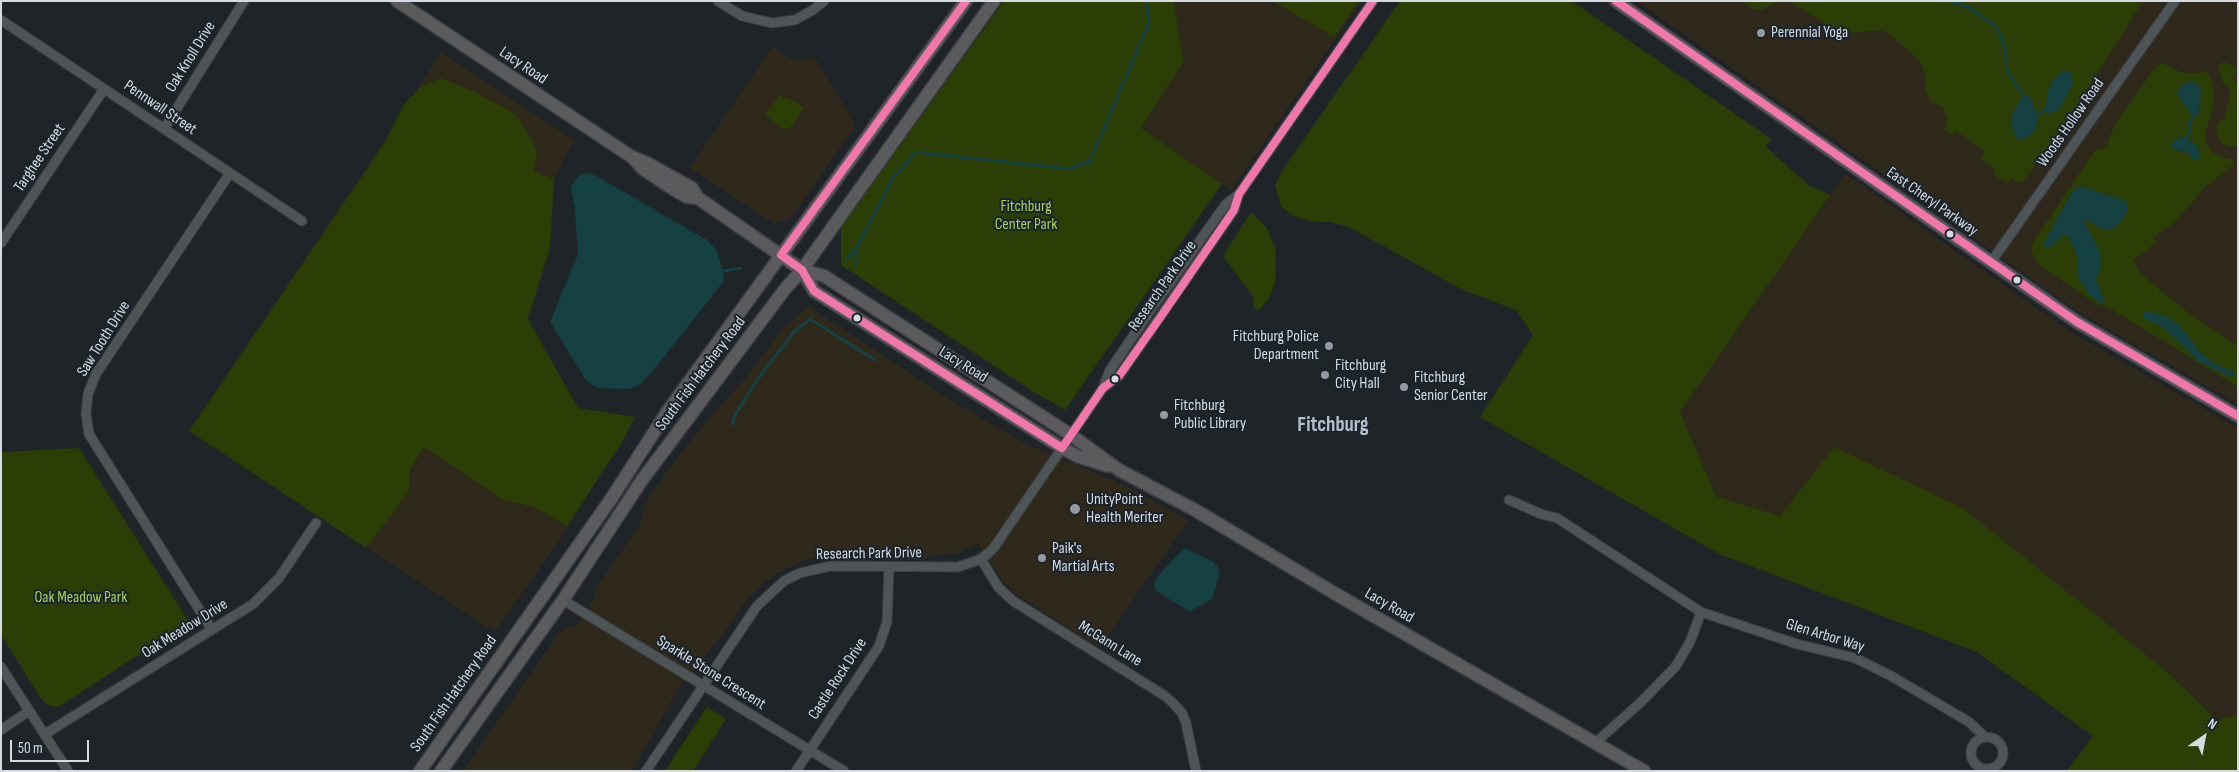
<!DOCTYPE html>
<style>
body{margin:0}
#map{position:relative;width:2239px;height:772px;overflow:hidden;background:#1f2428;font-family:"Sofia Sans Condensed",sans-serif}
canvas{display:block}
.frame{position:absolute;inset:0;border:2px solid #d5dbe0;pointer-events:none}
.north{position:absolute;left:2179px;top:712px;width:50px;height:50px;-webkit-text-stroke:4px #1b242c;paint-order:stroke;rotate:33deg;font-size:14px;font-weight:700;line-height:20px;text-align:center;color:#d5dbe0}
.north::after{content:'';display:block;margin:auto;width:18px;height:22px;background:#d5dbe0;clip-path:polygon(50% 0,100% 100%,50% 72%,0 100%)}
.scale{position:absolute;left:10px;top:740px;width:79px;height:22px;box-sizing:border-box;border:2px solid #d5dbe0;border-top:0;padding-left:6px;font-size:15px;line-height:18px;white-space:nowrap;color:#d5dbe0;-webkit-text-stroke:4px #1b242c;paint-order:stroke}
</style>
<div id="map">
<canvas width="2239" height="772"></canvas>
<div class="frame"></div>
<div class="north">N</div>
<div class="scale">50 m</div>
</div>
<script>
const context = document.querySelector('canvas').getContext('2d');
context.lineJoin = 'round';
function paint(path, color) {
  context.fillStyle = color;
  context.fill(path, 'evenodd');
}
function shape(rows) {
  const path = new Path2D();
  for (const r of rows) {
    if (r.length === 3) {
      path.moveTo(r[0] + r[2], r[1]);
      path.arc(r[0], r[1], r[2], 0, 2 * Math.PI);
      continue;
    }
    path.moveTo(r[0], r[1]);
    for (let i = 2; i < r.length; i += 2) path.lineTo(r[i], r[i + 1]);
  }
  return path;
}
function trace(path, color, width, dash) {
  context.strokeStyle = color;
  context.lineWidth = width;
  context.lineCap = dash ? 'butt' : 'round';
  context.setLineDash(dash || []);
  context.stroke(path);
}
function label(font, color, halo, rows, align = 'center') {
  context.font = font + ' "Sofia Sans Condensed",sans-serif';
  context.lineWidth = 4;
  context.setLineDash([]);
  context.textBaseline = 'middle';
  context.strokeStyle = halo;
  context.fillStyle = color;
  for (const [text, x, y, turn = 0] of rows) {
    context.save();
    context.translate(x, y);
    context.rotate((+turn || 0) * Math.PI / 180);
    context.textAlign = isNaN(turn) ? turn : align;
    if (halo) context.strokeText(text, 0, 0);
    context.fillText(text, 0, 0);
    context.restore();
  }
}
paint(shape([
 [1174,1,1362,1,1231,190,1141,128,1183,62],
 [1636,1,2238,1,2238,404,2082,314],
 [773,45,782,55,795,60,808,59,814,56,856,125,790,219,775,224,690,168],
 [441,52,574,140,554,179,550,248,528,319,578,408,622,442,557,543,495,632,189,431,365,170],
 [1845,173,2071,332,2238,428,2238,733,2235,737,2165,670,1963,508,1780,516,1716,496,1680,412],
 [808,306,952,401,1026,444,1127,486,1188,520,1100,648,1017,595,1002,580,978,544,956,554,934,555,921,560,879,560,857,558,848,555,808,559,775,574,761,585,742,606,728,628,678,689,632,771,463,771,559,633,570,625,576,627,595,597,596,588,640,525,643,507,667,471,703,426,749,374,782,330]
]), '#2e291b');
paint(shape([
 [1004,1,1174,1,1183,62,1141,128,1222,184,1065,410,1034,392,841,265,841,228],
 [1273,1,1359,1,1334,37],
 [1400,1,1572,1,1771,139,1766,147,1808,185,1830,195,1680,412,1716,496,1780,516,1834,447,1963,508,2165,670,2217,720,2238,715,2238,771,2067,771,2093,736,1977,652,1719,554,1480,417,1533,335,1516,310,1463,290,1349,227,1331,222,1314,222,1293,216,1281,206,1275,185,1284,168],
 [1742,1,1787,1,1773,4,1763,10,1754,9],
 [1789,1,2143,1,2066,123,2023,181,2017,182,2011,178,2008,184,1995,176,1995,169,1980,158,1985,151,1956,131,1952,135,1945,130,1947,119,1943,107,1931,102,1926,91,1924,70,1919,60,1889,34,1880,30,1841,34],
 [2030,96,2038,118,2035,130,2028,137,2015,136,2011,125,2012,115],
 [2223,62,2228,63,2238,70,2232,77,2238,85,2237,146,2229,146,2221,143,2217,136,2216,129,2220,119,2225,120,2229,97,2229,85,2224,85,2218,68],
 [2162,63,2180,72,2199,74,2205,70,2211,79,2214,95,2211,114,2205,134,2206,143,2211,151,2222,158,2232,159,2234,164,2204,188,2173,224,2153,237,2157,242,2133,260,2141,274,2186,311,2238,346,2238,387,2106,306,2096,304,2037,263,2031,250,2033,242,2095,150,2102,149,2107,144,2115,124,2156,66],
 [2201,91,2199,113,2183,101,2179,95],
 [2181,137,2189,139,2196,144,2190,157,2186,151,2184,153,2176,150],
 [2079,186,2124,200,2127,212,2121,222,2111,230,2103,230,2088,220,2085,224,2101,263,2096,281,2105,302,2079,279,2077,257,2069,237,2064,235,2044,243,2072,192],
 [2179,325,2200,352,2213,363,2235,373,2198,361,2163,327],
 [442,78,477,93,517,115,537,150,534,171,554,179,550,248,528,319,578,408,635,417,622,442,567,526,534,507,504,500,424,447,410,469,409,491,366,548,189,431,384,144,404,104,422,86],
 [779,96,792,100,804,108,790,128,783,129,765,115],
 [1251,212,1267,228,1276,251,1275,284,1269,298,1260,309,1257,310,1254,308,1253,297,1223,256],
 [79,448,189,622,60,706,55,707,47,705,40,697,1,635,1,452],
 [707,707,726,719,693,771,665,771]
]), '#2b3e05');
paint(shape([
 [2063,70,2071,73,2073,84,2059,110,2049,114,2045,110,2049,88,2054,79],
 [2192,81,2197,84,2201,91,2199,113,2197,116,2191,114,2178,95,2178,90,2183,84],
 [2030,96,2038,118,2035,130,2028,137,2020,140,2015,136,2011,125,2012,115,2019,101,2024,97],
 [2181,137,2196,144,2201,157,2196,160,2193,160,2186,151,2174,150,2171,146,2174,140],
 [591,173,707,240,717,251,723,271,724,281,656,367,641,384,629,389,597,388,586,380,550,322,578,254,575,211,571,186,579,175],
 [2080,186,2124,200,2128,205,2127,212,2121,222,2111,230,2103,230,2088,220,2085,224,2099,250,2101,263,2096,281,2105,302,2100,303,2089,295,2079,279,2077,257,2069,237,2064,235,2060,237,2053,246,2045,248,2044,243,2072,192],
 [2149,311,2167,317,2179,325,2200,352,2213,363,2236,373,2237,376,2228,376,2198,361,2163,327,2143,318,2144,312],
 [1184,548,1214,562,1220,571,1212,599,1190,612,1156,591,1154,584,1157,577]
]), '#154142');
trace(shape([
 [1951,1,1970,8,1994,25,2001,36,2005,51,2007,71,2024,97],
 [2037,114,2045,110],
 [2187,138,2190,131,2189,123,2194,116],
 [846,260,857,247,893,178,916,152,1069,169,1090,161,1149,23,1146,1],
 [856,264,857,247],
 [723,271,741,268],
 [733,424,734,417,757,380,793,333,810,319,875,360]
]), '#154142', 3);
const street = shape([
 [718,1,742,16,772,23,795,20,813,10,824,1],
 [1,20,302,221],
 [164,129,244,1],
 [1,243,104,89],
 [1991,262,2175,1],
 [1103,388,1119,376,1234,210,1239,194],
 [1509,500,1541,514,1557,518,1701,612,1797,644,1855,658,1893,677,1969,722,1984,736],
 [981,559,998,587,1013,601,1165,696,1174,704,1182,713,1186,723,1196,771],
 [563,600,844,771],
 [212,630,89,434,86,414,88,394,96,374,230,173],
 [1,667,68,771],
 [1,730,29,711],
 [45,734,253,604,279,578,316,523],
 [1987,753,16],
 [1595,743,1640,703,1676,666,1690,642,1701,612],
 [646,771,757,606,784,581,800,573,831,566,958,567,981,559,993,549,1103,388,1110,370,1152,308,1226,204,1239,194,1373,1],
 [796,771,879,646,887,622,889,568]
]);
const secondary = shape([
 [397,1,632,157,643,169,670,187,687,197,698,198],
 [1616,1,2077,322,2238,416],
 [632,157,647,163,692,188,698,198,802,270,824,276,1071,435,1119,470,1195,510,1346,600,1644,771],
 [802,270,814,291,1062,448,1077,456,1108,466],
 [420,771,611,499,667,412,966,1],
 [441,771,563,600,642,480,785,289,802,270,994,1]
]);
trace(street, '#3b3e42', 11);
trace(secondary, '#3b3e42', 15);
trace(street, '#4f5457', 9);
trace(secondary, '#5b5a5d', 12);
trace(shape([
 [966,1,781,255,802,270,814,291,1062,448,1103,388,1119,376,1162,315,1234,210,1239,194,1373,1],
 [1616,1,2077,322,2238,416]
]), '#f177aa', 8);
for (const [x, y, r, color] of [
 [1761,33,5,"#959ba0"],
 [1950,234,4.5,"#d5dbe0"],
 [2017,280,4.5,"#d5dbe0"],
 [857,318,4.5,"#d5dbe0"],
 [1329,346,5,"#959ba0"],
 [1325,375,5,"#959ba0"],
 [1115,379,4.5,"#d5dbe0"],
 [1404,387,5,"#959ba0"],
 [1164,415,5,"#959ba0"],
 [1075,509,6,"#959ba0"],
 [1042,558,5,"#959ba0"]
]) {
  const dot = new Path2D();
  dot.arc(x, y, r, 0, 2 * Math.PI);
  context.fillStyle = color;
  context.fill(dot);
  trace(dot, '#1b242c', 2);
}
label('16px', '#d5dbe0', '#1b242c', [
 ["Perennial Yoga",1771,33],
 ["Fitchburg Police",1319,337,"right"],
 ["Department",1319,355,"right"],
 ["Fitchburg",1335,366],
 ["City Hall",1335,384],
 ["Fitchburg",1414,378],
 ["Senior Center",1414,396],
 ["Fitchburg",1174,406],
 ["Public Library",1174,424],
 ["UnityPoint",1086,500],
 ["Health Meriter",1086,518],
 ["Paik's",1052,549],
 ["Martial Arts",1052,567]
], 'left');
label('16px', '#d5dbe0', '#1b242c', [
 ["Oak Knoll Drive",191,57,-58],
 ["Lacy Road",523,66,34],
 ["Pennwall Street",160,108,34],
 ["Woods Hollow Road",2071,123,-55],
 ["Targhee Street",40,158,-56],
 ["East Cheryl Parkway",1932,202,35],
 ["Research Park Drive",1163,286,-55],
 ["Saw Tooth Drive",104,339,-58],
 ["Lacy Road",963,365,32],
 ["South Fish Hatchery Road",701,374,-53],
 ["Research Park Drive",869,554,-1],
 ["Lacy Road",1389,606,30],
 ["Oak Meadow Drive",185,629,-32],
 ["Glen Arbor Way",1825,636,17],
 ["McGann Lane",1110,644,32],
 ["Sparkle Stone Crescent",711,673,32],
 ["Castle Rock Drive",838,679,-57],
 ["South Fish Hatchery Road",454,694,-55]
]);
label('16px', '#a4d159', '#1b242c', [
 ["Fitchburg",1026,207],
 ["Center Park",1026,225],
 ["Oak Meadow Park",81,598]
]);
label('bold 21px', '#b5c0cb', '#1b242c', [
 ["Fitchburg",1333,426]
]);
</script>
